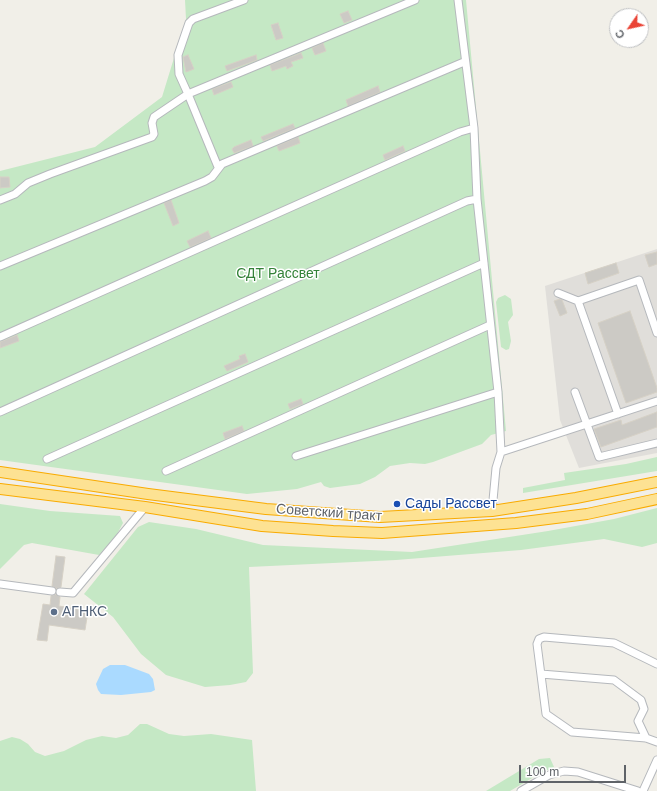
<!DOCTYPE html>
<meta charset="utf-8">
<style>
body{margin:0}
#map{position:relative;width:657px;height:791px;overflow:hidden;background:#f1efe8;font-family:Arial,sans-serif}
canvas{display:block}
.north{position:absolute;left:609px;top:8px;width:40px;height:40px;box-sizing:border-box;background:#fff;border:1px solid #bfc1c3;border-radius:50%;rotate:236deg;font-size:11px;font-weight:700;line-height:16px;text-align:center;color:#5f6368}
.north::after{content:'';display:block;margin:auto;width:14px;height:18px;background:#ea4335;clip-path:polygon(50% 0,100% 100%,50% 72%,0 100%)}
.scale{position:absolute;left:519px;top:765px;width:107px;height:18px;box-sizing:border-box;border:2px solid #5f6368;border-top:0;padding-left:5px;font-size:12px;line-height:14px;white-space:nowrap;color:#5f6368;-webkit-text-stroke:3px #fff;paint-order:stroke}
</style>
<div id="map">
<canvas width="657" height="791"></canvas>
<div class="north">С</div>
<div class="scale">100 m</div>
</div>
<script>
const context = document.querySelector('canvas').getContext('2d');
context.lineJoin = 'round';
function paint(path, color) {
  context.fillStyle = color;
  context.fill(path, 'evenodd');
}
function shape(rows) {
  const path = new Path2D();
  for (const r of rows) {
    path.moveTo(r[0], r[1]);
    for (let i = 2; i < r.length; i += 2) path.lineTo(r[i], r[i + 1]);
  }
  return path;
}
function trace(path, color, width, dash) {
  context.strokeStyle = color;
  context.lineWidth = width;
  context.lineCap = dash ? 'butt' : 'round';
  context.setLineDash(dash || []);
  context.stroke(path);
}
function label(font, color, halo, rows, align = 'center') {
  context.font = font + ' Arial,sans-serif';
  context.lineWidth = 3;
  context.setLineDash([]);
  context.textBaseline = 'middle';
  context.strokeStyle = halo;
  context.fillStyle = color;
  for (const [text, x, y, turn = 0] of rows) {
    context.save();
    context.translate(x, y);
    context.rotate((+turn || 0) * Math.PI / 180);
    context.textAlign = isNaN(turn) ? turn : align;
    if (halo) context.strokeText(text, 0, 0);
    context.fillText(text, 0, 0);
    context.restore();
  }
}
paint(shape([
 [657,249,657,453,579,468,560,420,545,286]
]), '#e0deda');
paint(shape([
 [185,0,466,0,506,431,491,435,482,444,433,462,425,464,410,463,390,466,375,477,360,484,330,488,324,486,321,482,297,489,247,494,0,460,0,171,95,147,162,97,186,19],
 [505,295,511,299,513,315,508,322,511,341,509,349,506,350,501,347,496,302,498,298],
 [657,457,657,471,523,493,523,488,565,480,564,473,626,464],
 [0,504,50,511,120,516,123,523,116,536,99,555,32,543,24,545,0,569],
 [657,508,657,543,642,547,604,539,521,550,396,560,249,567,253,673,246,682,230,685,205,687,166,675,141,654,113,617,84,594,138,527,149,522,196,529,263,545,412,552,548,531,614,519],
 [140,724,147,724,169,734,184,736,211,734,252,740,256,791,0,791,0,741,12,737,20,739,28,744,35,752,45,756,64,751,86,740,102,736,116,738,128,735],
 [550,758,554,767,539,774,510,791,486,791,539,759]
]), '#c5e8c5');
paint(shape([
 [110,665,125,665,149,674,153,679,155,690,151,692,121,695,101,694,98,690,96,684,103,669]
]), '#aadaff');
const building = shape([
 [348,11,352,20,344,23,340,14,348,11],
 [278,23,283,38,276,40,271,25,278,23],
 [323,43,326,51,315,55,312,48,323,43],
 [301,53,303,58,291,62,293,66,287,69,286,66,272,71,270,65,301,53],
 [188,55,194,69,186,72,183,57,188,55],
 [256,55,257,60,227,71,225,66,256,55],
 [231,82,233,87,214,95,212,89,231,82],
 [378,86,380,92,348,106,346,100,378,86],
 [293,124,295,128,263,141,261,137,293,124],
 [298,137,300,143,279,151,277,146,298,137],
 [251,140,253,146,234,153,232,149,234,147,251,140],
 [403,146,405,151,385,160,383,155,403,146],
 [0,177,9,177,10,187,0,188,0,177],
 [171,200,179,223,173,226,164,203,171,200],
 [208,231,211,238,190,247,187,241,208,231],
 [657,252,657,264,649,267,645,255,657,252],
 [616,263,619,273,588,284,585,273,616,263],
 [560,299,562,300,567,313,560,316,554,301,560,299],
 [630,311,657,388,657,392,626,403,598,323,630,311],
 [17,335,19,341,0,348,0,342,17,335],
 [245,354,248,362,227,371,224,366,240,359,239,356,245,354],
 [301,399,303,404,290,409,288,404,301,399],
 [657,412,657,427,601,447,594,429,621,420,622,425,657,412],
 [242,426,244,431,225,439,223,433,242,426],
 [56,556,65,557,61,587,56,589,52,586,56,556],
 [56,594,60,597,59,606,88,611,85,630,49,625,47,641,37,640,43,604,50,605,51,596,56,594]
]);
paint(building, '#cccac5');
trace(building, '#d6d1c6', 1);
const minor = shape([
 [244,0,193,19,189,23,178,55,179,74,188,94,415,0],
 [458,0,474,128,477,199,498,392,501,452,496,468,492,511],
 [0,200,15,194,28,183,50,174,152,137,154,134,152,123,154,117,188,94,218,167],
 [0,266,205,181,212,177,222,164,464,62],
 [558,293,578,301],
 [0,337,460,132,474,128],
 [575,392,599,457,657,443],
 [0,412,467,201,477,199],
 [618,414,578,301,639,280,657,333],
 [501,452,657,401],
 [296,456,498,392],
 [47,459,484,263],
 [166,471,490,325],
 [0,584,52,591],
 [60,592,73,593,145,507],
 [657,664,614,643,544,637,539,639,537,644,546,714,572,732,646,738,657,742],
 [541,674,614,680,641,700,644,709,638,721,646,738],
 [521,791,549,775,564,771,578,772,638,791],
 [643,791,657,760]
]);
const highway = shape([
 [0,472,148,494,266,509,380,517,492,511,576,498,657,482],
 [0,489,145,507,262,526,333,531,382,533,516,523,587,514,657,499]
]);
trace(minor, '#b5b8bc', 9);
trace(highway, '#f9ab00', 12);
trace(minor, '#fff', 7);
trace(highway, '#fde293', 10);
for (const [x, y, r, color] of [
 [397,504,4,"#1a4fb4"],
 [54,612,4,"#5c6f8a"]
]) {
  const dot = new Path2D();
  dot.arc(x, y, r, 0, 2 * Math.PI);
  context.fillStyle = color;
  context.fill(dot);
  trace(dot, '#fff', 1.5);
}
label('14px', '#348238', '#fff', [
 ["СДТ Рассвет",278,274]
]);
label('14px', '#164399', '#fff', [
 ["Сады Рассвет",405,504]
], 'left');
label('14px', '#5f6368', '#fff', [
 ["Советский тракт",329,513,4]
]);
label('14px', '#4e5e75', '#fff', [
 ["АГНКС",62,612]
], 'left');
</script>
